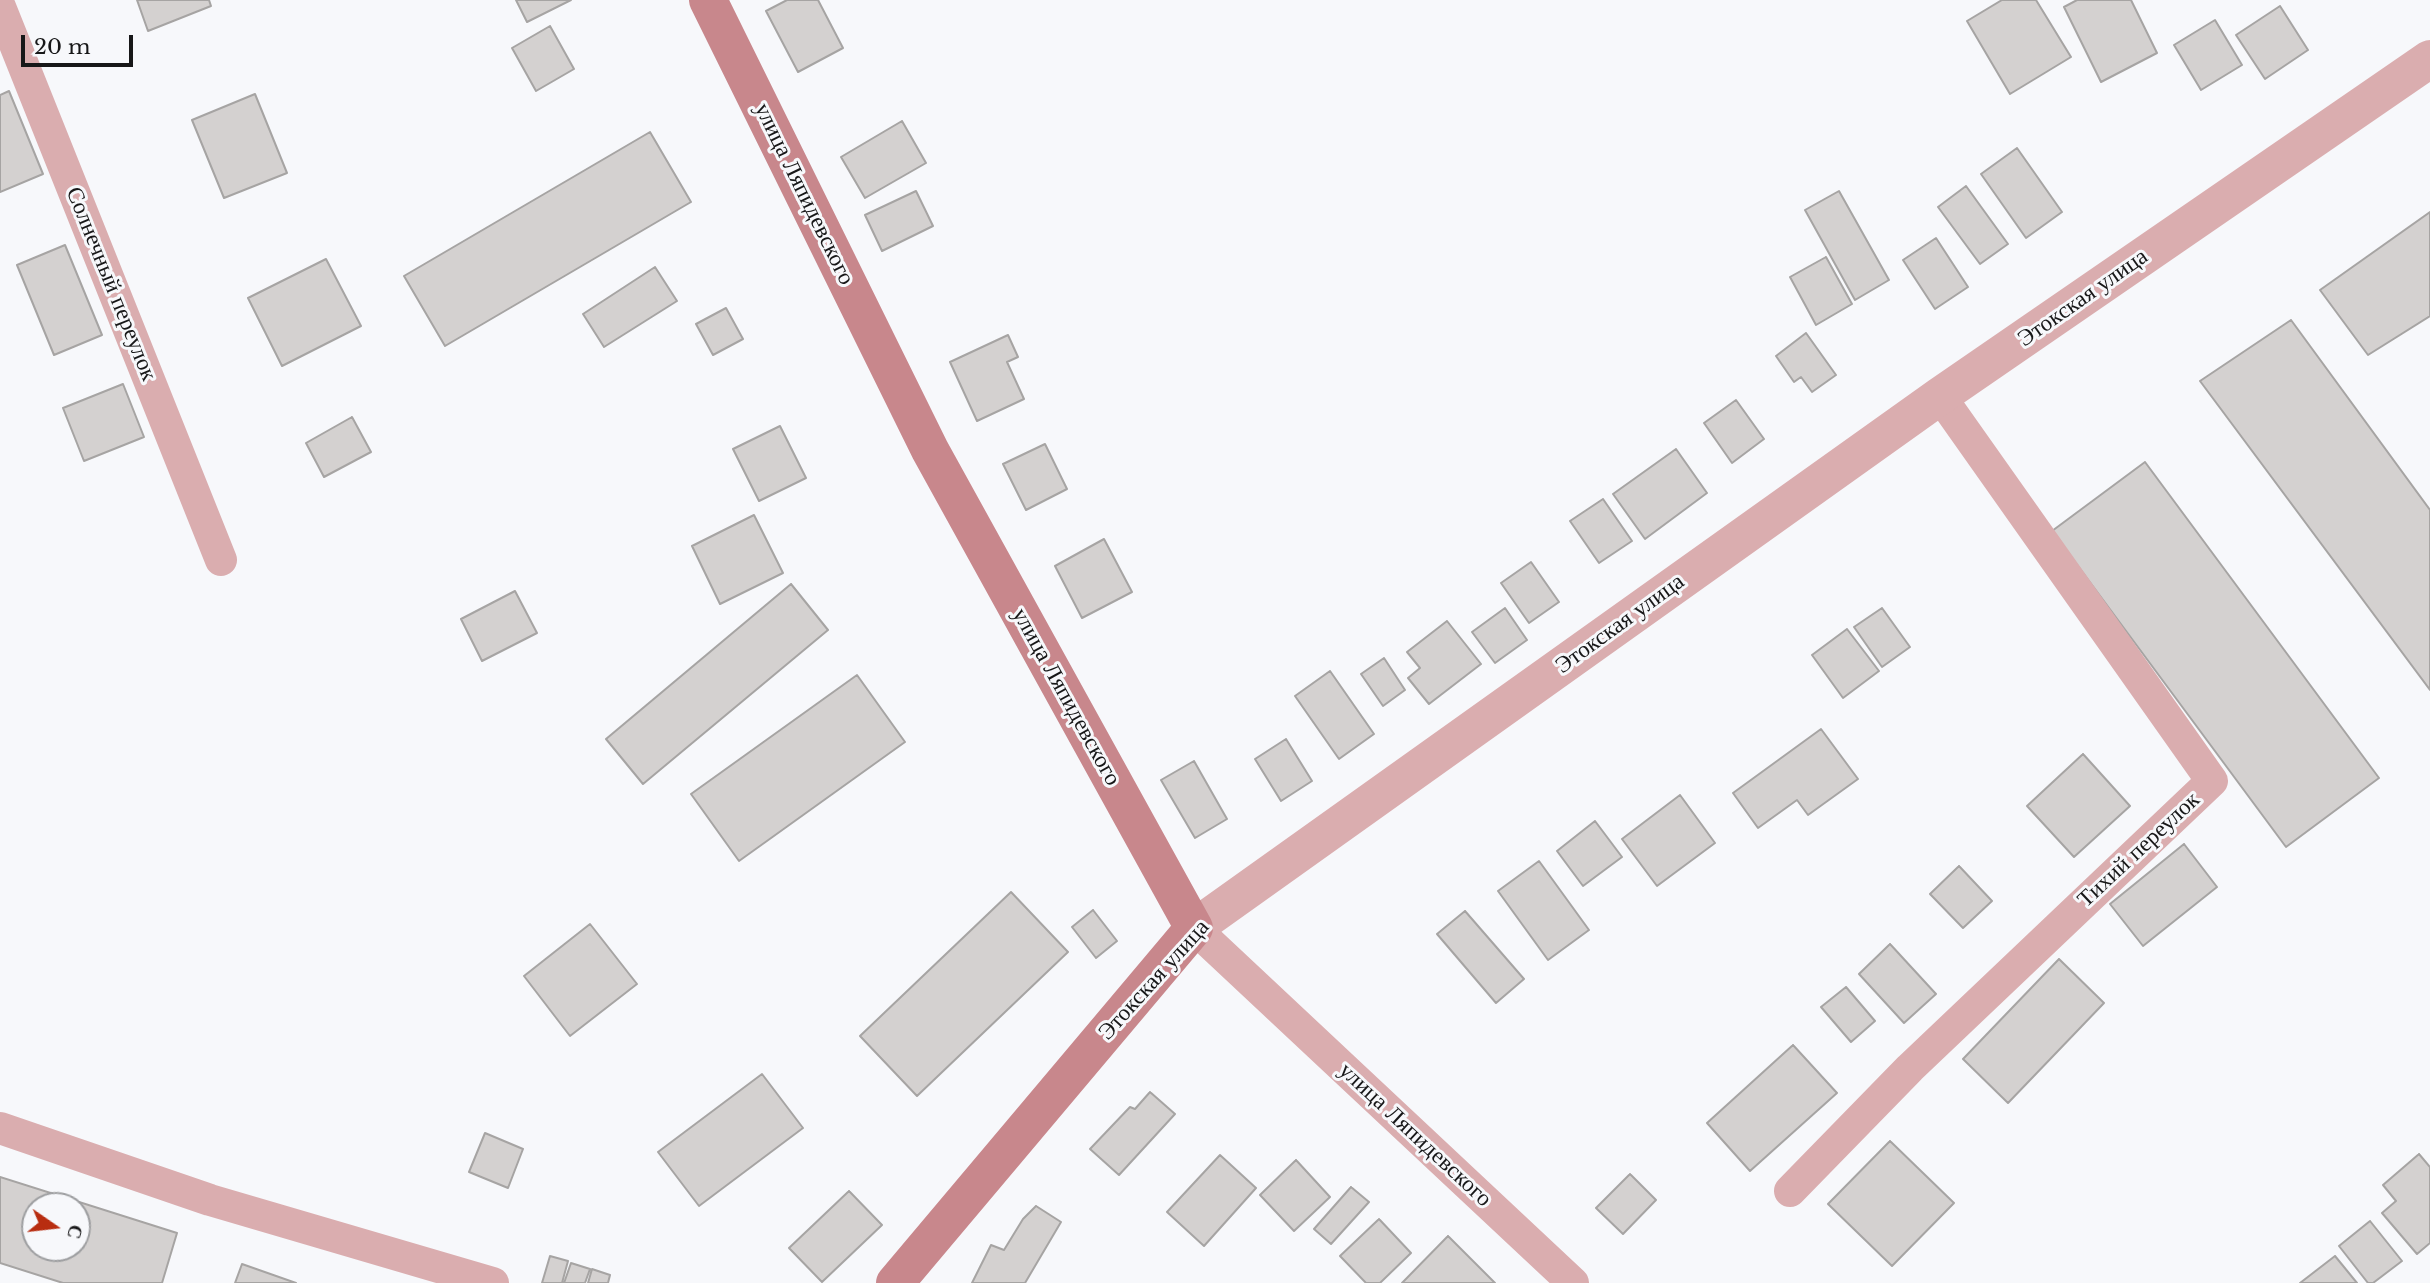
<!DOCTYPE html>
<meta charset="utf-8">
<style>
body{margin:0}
#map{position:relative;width:2430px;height:1283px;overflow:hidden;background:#f7f8fb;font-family:"Libre Baskerville",serif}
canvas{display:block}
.north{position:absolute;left:21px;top:1192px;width:70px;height:70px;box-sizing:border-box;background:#f7f8fb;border:2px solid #9d9ea0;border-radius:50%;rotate:104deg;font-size:19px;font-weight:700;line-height:28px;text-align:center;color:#171718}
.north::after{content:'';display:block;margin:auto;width:24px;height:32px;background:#b82d10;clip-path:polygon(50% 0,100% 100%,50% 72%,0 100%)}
.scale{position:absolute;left:21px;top:35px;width:112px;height:32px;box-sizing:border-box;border:4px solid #171718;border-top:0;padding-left:9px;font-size:21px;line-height:24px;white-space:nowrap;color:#171718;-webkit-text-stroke:5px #f7f8fb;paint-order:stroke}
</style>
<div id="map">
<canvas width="2430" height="1283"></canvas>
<div class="north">С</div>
<div class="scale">20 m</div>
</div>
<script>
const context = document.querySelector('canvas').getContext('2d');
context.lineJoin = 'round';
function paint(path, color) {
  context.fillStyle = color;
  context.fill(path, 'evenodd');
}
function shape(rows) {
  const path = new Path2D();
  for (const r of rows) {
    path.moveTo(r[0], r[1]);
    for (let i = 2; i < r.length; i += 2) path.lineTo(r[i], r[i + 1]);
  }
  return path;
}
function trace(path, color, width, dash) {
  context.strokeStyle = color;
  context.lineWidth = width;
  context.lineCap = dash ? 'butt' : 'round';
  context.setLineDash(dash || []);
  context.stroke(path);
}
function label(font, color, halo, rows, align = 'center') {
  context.font = font + ' "Libre Baskerville",serif';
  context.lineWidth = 6;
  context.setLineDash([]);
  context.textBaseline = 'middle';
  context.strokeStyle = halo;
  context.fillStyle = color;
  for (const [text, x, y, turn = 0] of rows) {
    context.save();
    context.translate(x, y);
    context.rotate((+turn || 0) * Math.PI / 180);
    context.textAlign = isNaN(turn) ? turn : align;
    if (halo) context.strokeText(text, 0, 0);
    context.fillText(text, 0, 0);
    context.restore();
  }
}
const building = shape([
 [137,0,209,0,211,6,148,31,137,0],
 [516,0,571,0,527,22,516,0],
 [787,0,818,0,843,48,798,72,766,11,787,0],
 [2002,0,2036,0,2071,57,2010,94,1967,21,2002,0],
 [2077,0,2131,0,2157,53,2101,82,2064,7,2077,0],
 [2280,6,2308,50,2265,79,2236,35,2280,6],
 [2215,20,2242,65,2201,90,2174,45,2215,20],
 [550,26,574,69,536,91,512,48,550,26],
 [9,91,43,174,0,192,0,95,9,91],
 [255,94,287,173,224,198,192,120,255,94],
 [902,121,926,163,865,198,841,157,902,121],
 [650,132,691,202,445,346,404,276,650,132],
 [2017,148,2062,212,2026,238,1981,174,2017,148],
 [1966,186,2008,244,1980,264,1938,207,1966,186],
 [916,191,933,226,882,251,865,215,916,191],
 [1839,191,1889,280,1855,300,1805,210,1839,191],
 [2430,212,2430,316,2368,355,2320,290,2430,212],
 [1936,238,1968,287,1935,309,1903,260,1936,238],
 [65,245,102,335,54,355,17,265,65,245],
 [1826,257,1852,304,1816,325,1790,277,1826,257],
 [326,259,361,326,282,366,248,298,326,259],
 [655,267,677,301,604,347,583,314,655,267],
 [726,308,743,339,713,355,696,324,726,308],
 [2291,320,2430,510,2430,690,2200,381,2291,320],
 [1806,333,1836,375,1812,392,1801,377,1794,382,1776,356,1806,333],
 [1008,335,1018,357,1007,362,1024,399,977,421,950,362,1008,335],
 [123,384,144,437,84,461,63,408,123,384],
 [1736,400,1764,439,1732,463,1704,423,1736,400],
 [352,417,371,452,324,477,306,443,352,417],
 [780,426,806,478,759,501,733,449,780,426],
 [1045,444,1067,489,1026,510,1003,464,1045,444],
 [1676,449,1707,493,1645,539,1613,494,1676,449],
 [2145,462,2379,778,2286,847,2052,531,2145,462],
 [1603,499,1632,541,1599,563,1570,521,1603,499],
 [754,515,783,573,720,604,692,546,754,515],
 [1104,539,1132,592,1082,618,1055,566,1104,539],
 [1531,562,1559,602,1529,623,1501,583,1531,562],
 [791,584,828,630,643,784,606,739,791,584],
 [515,591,537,633,482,661,461,619,515,591],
 [1505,608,1527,640,1495,663,1472,632,1505,608],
 [1882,608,1910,647,1882,667,1854,627,1882,608],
 [1447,621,1481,664,1429,704,1408,678,1420,668,1407,652,1447,621],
 [1847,629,1879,671,1843,698,1812,655,1847,629],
 [1384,658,1405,690,1383,706,1361,674,1384,658],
 [1330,671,1374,734,1339,759,1295,696,1330,671],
 [857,675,905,742,739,861,691,794,857,675],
 [1821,729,1858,779,1808,815,1797,800,1758,828,1733,793,1821,729],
 [1286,739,1312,781,1281,801,1255,759,1286,739],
 [2083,754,2130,806,2074,857,2027,806,2083,754],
 [1194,761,1227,819,1195,838,1161,780,1194,761],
 [1680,795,1715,843,1657,886,1622,839,1680,795],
 [1595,821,1622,857,1583,886,1557,851,1595,821],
 [2184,844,2217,887,2143,946,2110,904,2184,844],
 [1539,861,1589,930,1548,960,1498,891,1539,861],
 [1959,866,1992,901,1963,928,1930,894,1959,866],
 [1011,892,1068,952,917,1096,860,1036,1011,892],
 [1093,910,1117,941,1096,958,1072,927,1093,910],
 [1465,911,1524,979,1496,1003,1437,934,1465,911],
 [590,924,637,984,570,1036,524,976,590,924],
 [1890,944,1936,994,1904,1023,1859,974,1890,944],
 [2059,959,2104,1003,2008,1103,1963,1059,2059,959],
 [1846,987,1875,1021,1851,1042,1821,1007,1846,987],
 [1793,1045,1837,1093,1750,1171,1707,1123,1793,1045],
 [762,1074,803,1128,699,1206,658,1152,762,1074],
 [1150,1092,1175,1114,1119,1175,1090,1149,1130,1107,1135,1109,1150,1092],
 [485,1133,523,1149,508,1188,469,1172,485,1133],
 [1890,1141,1954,1203,1892,1266,1828,1204,1890,1141],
 [2419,1154,2430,1167,2430,1243,2417,1254,2382,1213,2396,1201,2383,1185,2419,1154],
 [1220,1155,1256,1188,1204,1246,1167,1212,1220,1155],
 [1296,1160,1330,1197,1294,1231,1260,1195,1296,1160],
 [1630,1174,1656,1200,1623,1234,1596,1208,1630,1174],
 [0,1177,177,1233,162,1283,63,1283,0,1263,0,1177],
 [35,1206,77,1206,77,1248,35,1248,35,1206],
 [1351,1187,1369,1202,1331,1244,1314,1229,1351,1187],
 [849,1191,882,1225,822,1282,789,1248,849,1191],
 [1036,1206,1061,1222,1025,1283,972,1283,991,1245,1004,1250,1023,1219,1036,1206],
 [1379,1219,1411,1253,1380,1283,1366,1283,1340,1256,1379,1219],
 [2370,1221,2402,1261,2373,1283,2368,1283,2339,1246,2370,1221],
 [1448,1236,1495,1283,1402,1283,1448,1236],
 [550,1256,568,1261,562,1283,542,1283,550,1256],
 [2335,1256,2357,1283,2300,1283,2335,1256],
 [571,1263,590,1269,585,1283,564,1283,571,1263],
 [242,1264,296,1283,235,1283,242,1264],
 [592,1269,610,1275,608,1283,588,1283,592,1269]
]);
paint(building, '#d4d1d0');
trace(building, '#a6a4a3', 2);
trace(shape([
 [0,7,221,560],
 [1194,928,1573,1283],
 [0,1128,210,1200,493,1283],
 [1790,1191,1910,1068,2212,781,1940,396]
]), '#daadaf', 32);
trace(shape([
 [1194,928,1940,396,2430,59]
]), '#daadaf', 38);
trace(shape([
 [708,0,930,450,1194,928,895,1283]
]), '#c8878c', 38);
label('23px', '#171718', '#f7f8fb', [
 ["улица Ляпидевского",804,194,64],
 ["Солнечный переулок",111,284,68],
 ["Этокская улица",2083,298,-35],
 ["Этокская улица",1620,624,-36],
 ["улица Ляпидевского",1066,697,61],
 ["Тихий переулок",2139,850,-43],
 ["Этокская улица",1154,980,-48],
 ["улица Ляпидевского",1415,1135,43]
]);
</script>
